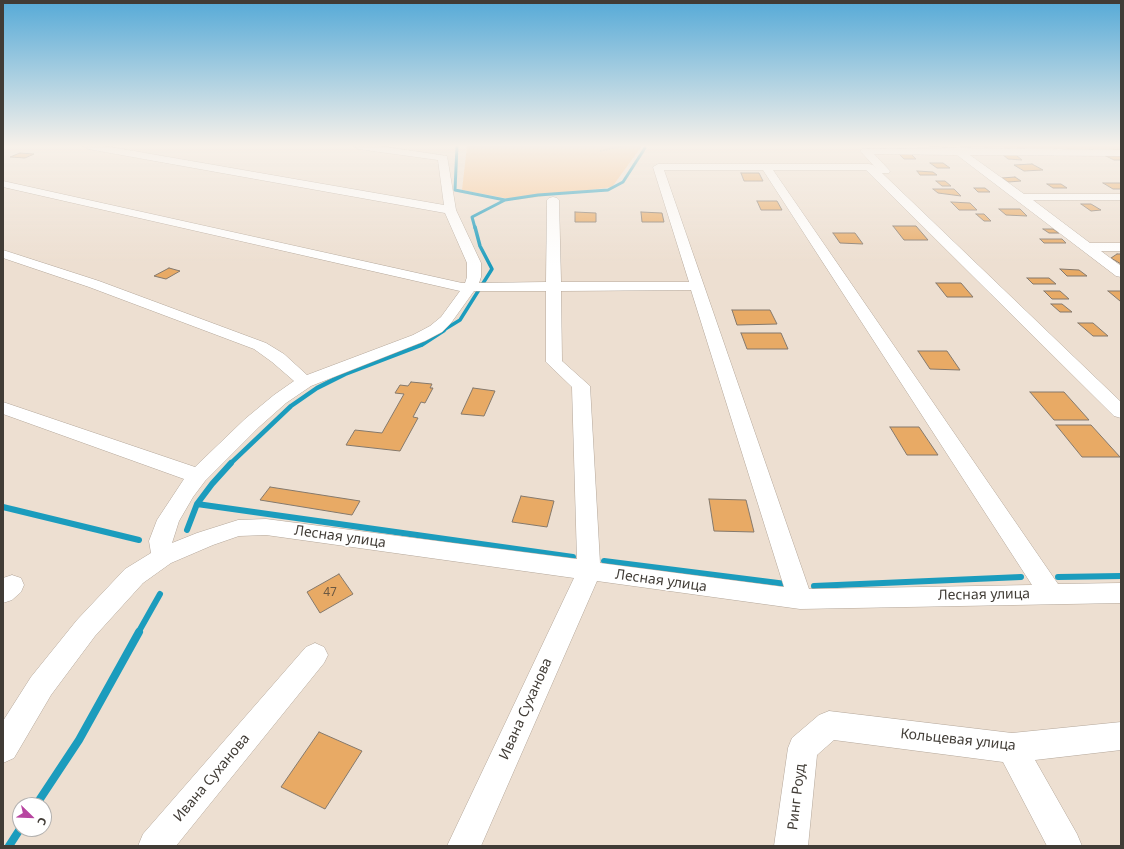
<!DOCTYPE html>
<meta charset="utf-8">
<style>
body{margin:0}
#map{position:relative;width:1124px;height:849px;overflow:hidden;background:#eddfd1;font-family:"Noto Sans",sans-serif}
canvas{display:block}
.frame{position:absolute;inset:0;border:4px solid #413c36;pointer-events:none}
.north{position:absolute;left:12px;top:797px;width:40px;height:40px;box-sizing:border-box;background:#fff;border:1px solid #b3b1af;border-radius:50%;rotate:113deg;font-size:11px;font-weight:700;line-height:16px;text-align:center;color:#413c36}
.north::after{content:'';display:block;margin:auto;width:14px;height:18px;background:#b745a0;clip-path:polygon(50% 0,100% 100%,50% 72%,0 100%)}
</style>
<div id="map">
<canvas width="1124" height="849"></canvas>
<div class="frame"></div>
<div class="north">С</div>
</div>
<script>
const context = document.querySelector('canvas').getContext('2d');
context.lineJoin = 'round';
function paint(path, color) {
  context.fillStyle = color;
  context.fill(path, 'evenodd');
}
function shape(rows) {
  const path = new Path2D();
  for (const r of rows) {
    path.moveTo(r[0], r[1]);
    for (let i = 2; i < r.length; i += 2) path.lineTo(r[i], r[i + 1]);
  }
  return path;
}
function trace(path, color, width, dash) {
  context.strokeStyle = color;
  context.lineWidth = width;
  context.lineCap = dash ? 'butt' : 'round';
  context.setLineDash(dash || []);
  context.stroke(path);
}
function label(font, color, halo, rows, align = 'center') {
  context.font = font + ' "Noto Sans",sans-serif';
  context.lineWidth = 3.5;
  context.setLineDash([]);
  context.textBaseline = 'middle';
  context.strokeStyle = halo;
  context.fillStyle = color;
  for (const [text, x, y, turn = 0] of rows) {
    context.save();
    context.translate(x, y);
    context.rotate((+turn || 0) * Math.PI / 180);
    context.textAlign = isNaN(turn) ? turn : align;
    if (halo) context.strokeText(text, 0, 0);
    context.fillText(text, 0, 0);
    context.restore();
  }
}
paint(shape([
 [467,146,642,146,612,187,515,200,462,190],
 [926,146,1121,146,1121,150]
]), '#f8c795');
trace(shape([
 [457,146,455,190,505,200],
 [475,228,472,217,505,200,538,195,608,190,623,182,645,148]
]), '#1b9cbd', 3);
trace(shape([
 [442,331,460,320,492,269,480,246,475,227]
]), '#1b9cbd', 3.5);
trace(shape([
 [230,464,291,406,317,388,345,374,421,345,444,330]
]), '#1b9cbd', 4.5);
trace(shape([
 [197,504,573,557],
 [3,507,139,540],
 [187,530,197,504,212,484,231,463],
 [604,561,786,584],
 [1058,577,1121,576],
 [814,586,1021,577],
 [138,633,160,594]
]), '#1b9cbd', 6);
trace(shape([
 [36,805,79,740,139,632],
 [9,846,20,829]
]), '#1b9cbd', 8);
const building = shape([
 [20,153,34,154,25,158,10,157,20,153],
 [899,154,911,154,916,159,904,159,899,154],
 [1002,154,1016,155,1022,160,1008,159,1002,154],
 [1106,156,1119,156,1121,157,1121,160,1114,160,1106,156],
 [930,163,943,163,950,168,937,168,930,163],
 [1032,164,1043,170,1024,171,1014,165,1032,164],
 [917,171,933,172,937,175,920,175,917,171],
 [741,173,759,173,763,181,744,181,741,173],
 [1015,177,1021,181,1008,182,1002,178,1015,177],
 [936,181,945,181,951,186,942,186,936,181],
 [1103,183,1121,183,1121,189,1113,189,1103,183],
 [1047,184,1061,184,1067,188,1053,188,1047,184],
 [974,188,985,188,990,192,978,192,974,188],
 [933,189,954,189,961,196,938,193,933,189],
 [757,201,777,201,782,210,761,210,757,201],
 [951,202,970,203,977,210,959,210,951,202],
 [1081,204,1091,204,1101,210,1091,211,1081,204],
 [999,209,1020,209,1027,216,1006,215,999,209],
 [575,212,596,213,596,222,575,222,575,212],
 [641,212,662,213,664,222,642,222,641,212],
 [976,214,984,214,991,221,984,221,976,214],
 [893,226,916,226,928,240,904,240,893,226],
 [1043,229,1053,229,1059,233,1049,233,1043,229],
 [833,233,855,233,863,244,840,243,833,233],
 [1040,239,1062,239,1066,243,1044,243,1040,239],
 [1117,254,1121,254,1121,264,1111,258,1117,254],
 [169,268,180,271,166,279,154,276,169,268],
 [1060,269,1079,270,1087,276,1067,276,1060,269],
 [1027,278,1049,278,1056,284,1033,284,1027,278],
 [936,283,961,283,973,297,947,297,936,283],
 [1044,291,1060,291,1069,299,1052,299,1044,291],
 [1108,291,1121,291,1121,301,1120,301,1108,291],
 [1051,304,1062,304,1072,312,1060,312,1051,304],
 [732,310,770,310,777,324,737,325,732,310],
 [1078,323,1093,323,1108,336,1093,336,1078,323],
 [741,333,781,333,788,349,747,349,741,333],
 [918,351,947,351,960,370,930,369,918,351],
 [411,382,432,384,430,388,433,388,425,403,421,402,413,417,418,418,400,451,346,445,355,430,382,433,404,394,395,393,400,385,408,386,411,382],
 [473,388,495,391,484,416,461,414,473,388],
 [1030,392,1064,392,1089,420,1054,420,1030,392],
 [1056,425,1091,425,1120,457,1082,457,1056,425],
 [890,427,919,427,938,455,907,455,890,427],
 [270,487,360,501,352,515,260,500,270,487],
 [521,496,554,501,547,527,512,522,521,496],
 [709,499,746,500,754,532,714,531,709,499],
 [339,574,353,594,320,613,307,592,339,574],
 [319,732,362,751,325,809,281,787,319,732]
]);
paint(building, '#e8aa65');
trace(building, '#85796c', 1);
const minor = shape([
 [83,146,105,146,444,205,438,160,358,149,353,146,379,146,447,156,456,210,481,263,481,277,479,283,546,282,547,200,549,198,553,197,557,198,559,200,561,282,689,282,653,167,658,164,869,164,873,165,877,169,862,153,860,151,862,149,958,148,1121,150,1121,156,970,155,1024,194,1121,194,1121,200,1033,200,1090,243,1121,243,1121,251,1101,251,1121,266,1121,277,1116,276,957,155,874,154,890,171,889,173,882,173,1121,402,1121,418,1114,416,866,170,773,170,1058,584,1121,583,1121,603,800,609,597,581,481,846,447,846,574,578,266,535,239,536,213,545,171,563,143,583,95,636,51,695,14,758,3,763,3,721,31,677,77,620,125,569,151,553,149,541,157,520,184,479,3,414,3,402,195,467,245,419,274,395,294,381,272,362,254,349,89,287,3,258,3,250,99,281,266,343,284,354,307,375,413,335,430,326,441,317,460,291,3,187,3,181,462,283,465,283,467,277,467,263,445,213,88,149,83,146],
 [664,170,763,170,1032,585,809,589,664,170],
 [691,290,784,587,600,563,590,386,562,361,561,291,691,290],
 [474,291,546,291,546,362,572,387,577,559,266,519,238,520,197,533,172,543,179,521,193,497,205,481,259,427,286,403,311,386,425,341,442,332,451,323,474,291],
 [12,575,21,578,24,585,21,592,12,600,3,603,3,578,12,575],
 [315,643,324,647,328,655,324,663,176,846,138,846,143,834,306,647,315,643],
 [829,711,1012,733,1121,722,1121,750,1035,760,1077,834,1082,846,1047,846,1003,762,834,740,817,755,808,846,774,846,788,748,792,738,819,715,829,711]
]);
trace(minor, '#b4a79a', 1);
trace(shape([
 [600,151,624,146]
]), '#aa9f94', 1.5, [1.5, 1.5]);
paint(minor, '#fff');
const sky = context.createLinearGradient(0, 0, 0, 265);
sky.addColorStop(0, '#56aad7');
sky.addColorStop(0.55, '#f7f1ea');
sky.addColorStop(1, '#f7f1ea00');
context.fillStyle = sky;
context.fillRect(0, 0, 1124, 265);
label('12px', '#6b5842', null, [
 ["47",330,593]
]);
label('14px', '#413c36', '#fff', [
 ["Лесная улица",340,537,8],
 ["Лесная улица",661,581,8],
 ["Лесная улица",984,595,-1],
 ["Ивана Суханова",526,709,-66],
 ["Кольцевая улица",958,740,6],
 ["Ивана Суханова",212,778,-50],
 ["Ринг Роуд",797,797,-83]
]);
</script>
